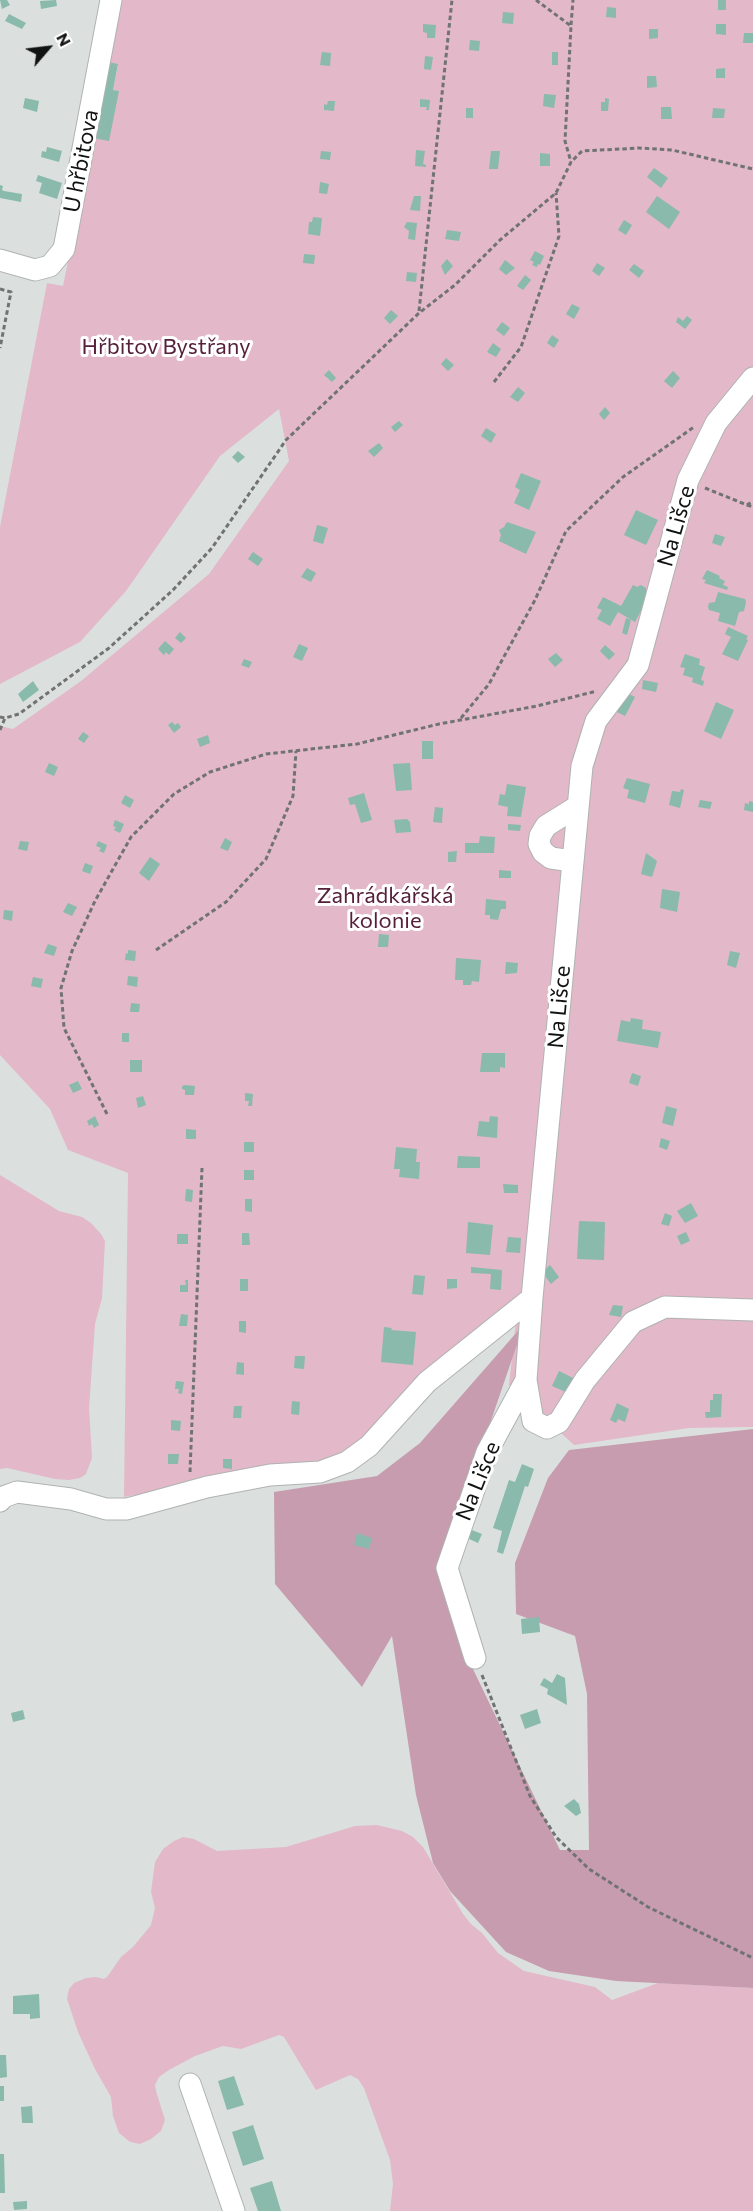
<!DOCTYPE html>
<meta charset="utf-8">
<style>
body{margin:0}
#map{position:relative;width:753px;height:2211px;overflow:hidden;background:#dbe0de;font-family:Commissioner,sans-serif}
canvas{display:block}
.north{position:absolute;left:18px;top:18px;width:60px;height:60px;-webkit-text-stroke:4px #fff;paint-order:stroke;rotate:62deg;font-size:16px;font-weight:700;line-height:24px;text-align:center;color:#111212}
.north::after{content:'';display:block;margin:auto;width:21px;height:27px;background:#111212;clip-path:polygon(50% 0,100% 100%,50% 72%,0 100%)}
</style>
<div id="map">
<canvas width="753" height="2211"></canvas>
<div class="north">N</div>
</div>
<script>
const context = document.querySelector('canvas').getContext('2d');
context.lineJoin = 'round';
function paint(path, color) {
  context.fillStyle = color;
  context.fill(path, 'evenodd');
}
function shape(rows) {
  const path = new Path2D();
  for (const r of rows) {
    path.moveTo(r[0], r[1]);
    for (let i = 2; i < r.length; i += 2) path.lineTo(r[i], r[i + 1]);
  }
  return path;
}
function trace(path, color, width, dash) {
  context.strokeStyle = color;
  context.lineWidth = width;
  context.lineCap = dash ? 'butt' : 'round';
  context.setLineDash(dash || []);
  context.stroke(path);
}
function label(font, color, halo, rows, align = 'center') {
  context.font = font + ' Commissioner,sans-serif';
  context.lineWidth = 6;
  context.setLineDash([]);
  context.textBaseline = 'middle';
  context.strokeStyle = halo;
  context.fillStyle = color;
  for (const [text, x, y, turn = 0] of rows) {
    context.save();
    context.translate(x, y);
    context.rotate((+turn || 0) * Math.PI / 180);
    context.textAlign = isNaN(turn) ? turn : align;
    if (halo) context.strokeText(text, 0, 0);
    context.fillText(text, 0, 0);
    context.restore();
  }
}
paint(shape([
 [121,0,753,0,753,1427,689,1428,574,1445,509,1385,518,1302,345,1453,316,1464,231,1477,124,1497,128,1173,68,1150,50,1109,0,1055,0,726,13,729,81,681,209,574,289,461,279,409,220,456,126,591,80,642,0,684,0,527,47,283,63,286,93,138,118,91,113,90,118,65,108,62],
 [0,1175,59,1211,82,1217,91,1223,101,1234,105,1241,102,1298,95,1324,89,1408,92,1458,86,1474,80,1478,69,1480,55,1479,7,1468,0,1469],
 [377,1825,402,1831,413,1837,423,1847,463,1914,471,1924,482,1933,498,1953,524,1971,595,1987,612,2000,658,1983,753,1988,753,2211,390,2211,393,2184,390,2160,364,2088,358,2079,350,2075,316,2090,284,2037,279,2035,241,2049,223,2046,195,2056,169,2070,159,2077,155,2085,156,2091,165,2120,161,2131,151,2139,140,2144,130,2142,119,2133,113,2116,111,2097,95,2069,78,2032,67,1999,69,1989,74,1983,86,1978,96,1977,104,1979,107,1977,121,1957,133,1947,151,1925,155,1908,151,1892,155,1862,163,1849,174,1841,183,1837,194,1839,217,1851,286,1847,355,1826]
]), '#e3b8c9');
paint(shape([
 [524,1324,441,1567,472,1667,560,1850,589,1850,587,1694,575,1636,516,1614,515,1563,548,1478,569,1450,753,1429,753,1988,616,1981,549,1971,506,1952,450,1891,433,1863,416,1795,392,1636,362,1687,275,1584,274,1492,377,1476,420,1443]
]), '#c79cae');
paint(shape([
 [0,0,7,0,10,5,2,9],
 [56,0,57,6,41,9,40,1],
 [718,0,726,0,726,10,718,10],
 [607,7,616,8,616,18,606,17],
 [503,12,514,13,513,24,502,23],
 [9,14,26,23,22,29,5,21],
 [423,24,436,25,435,38,427,38,427,33,423,32],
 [716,24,726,24,726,35,716,34],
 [649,29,658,29,658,38,649,39],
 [744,33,753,33,753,43,743,43],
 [470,40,480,41,479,51,469,50],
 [322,52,331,53,330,66,320,65],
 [552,52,558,52,558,65,552,65],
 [425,56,433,57,431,70,424,69],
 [108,62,118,64,113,90,119,91,109,141,93,138],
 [725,68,725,78,716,78,716,69],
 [647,76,656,76,657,87,647,88],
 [544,94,556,95,554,108,543,106],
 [25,98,39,101,37,112,23,108],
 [605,98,609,99,608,111,601,111,601,102,605,102],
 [420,99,430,100,429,110,426,110,427,107,420,107],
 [328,101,335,101,334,111,324,110,324,104,327,105],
 [661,107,671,107,672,119,661,119],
 [466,108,473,108,473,118,466,118],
 [713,108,725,109,724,118,712,118],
 [47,147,62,151,59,162,41,157,42,151,46,152],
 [416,150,425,151,423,164,426,165,426,167,415,166],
 [321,151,331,152,330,160,320,159],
 [491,151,500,151,498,169,489,169],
 [540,153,550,154,550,166,540,166],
 [654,168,668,178,661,188,647,177],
 [38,175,62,183,57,199,39,193,42,183,36,181],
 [320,182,329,184,327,194,319,193],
 [0,185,3,186,2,190,4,191,22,194,21,202,0,198],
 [414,196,421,196,420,211,410,210],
 [657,196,680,212,669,229,646,212],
 [313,217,322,218,320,236,308,234,309,222,312,222],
 [624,220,632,225,626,235,618,230],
 [407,222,417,223,415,240,408,239,409,231,404,227],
 [447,230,461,232,459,241,445,239],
 [535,251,544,256,540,265,538,264,537,267,532,265,534,262,530,260],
 [304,254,315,255,314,264,303,263],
 [447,259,453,266,445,275,441,266],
 [505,260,515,268,506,275,499,269],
 [597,263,605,268,599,276,592,271],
 [634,264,644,271,639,278,629,270],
 [407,272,417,273,416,282,406,281],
 [525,275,531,280,523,290,517,286],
 [572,304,580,308,574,319,566,314],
 [391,310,398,316,390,324,384,318],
 [687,316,692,320,685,329,676,322,678,317,683,321],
 [502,322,510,328,504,336,496,330],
 [552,335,559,340,554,348,547,343],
 [493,343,501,349,496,357,487,352],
 [446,358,454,365,448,371,441,364],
 [329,370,336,378,332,382,324,375],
 [673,371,680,378,672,388,664,381],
 [518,387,525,393,518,402,510,397],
 [605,407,610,413,604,420,599,414],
 [399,421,403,425,395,432,391,427],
 [486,428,496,434,491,443,481,436],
 [379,443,383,448,374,457,368,451],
 [238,451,245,457,238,463,232,457],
 [521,473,541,481,529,510,514,503,520,490,515,487],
 [636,510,658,520,646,545,624,535],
 [507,522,536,532,526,554,499,541,501,535,499,530,504,527],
 [317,525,328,528,323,544,313,541],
 [715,534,725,537,721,546,712,543],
 [253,552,263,559,258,566,248,559],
 [307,568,316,573,311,582,301,577],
 [707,570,720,576,719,578,725,581,723,585,728,587,727,590,704,583,706,580,702,579],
 [633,585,637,587,641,585,646,588,646,593,650,594,635,622,618,612,610,626,597,619,602,610,597,608,603,597,621,606],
 [718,592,745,599,746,602,744,611,739,612,735,626,718,621,720,613,709,610,708,607,709,603,715,602],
 [626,618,631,620,627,635,622,633],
 [728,627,748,636,746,639,748,640,738,661,722,654,731,637,725,634],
 [180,632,186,638,181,643,175,638],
 [165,641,174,649,169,655,166,652,164,655,158,649],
 [299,644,308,648,302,661,293,657],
 [605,645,615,654,609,660,600,651],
 [556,653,563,660,555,667,548,659],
 [685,654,700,659,699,665,705,667,701,680,704,681,703,686,692,682,693,678,683,675,685,668,680,667],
 [244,659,252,662,249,668,241,665],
 [643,680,658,683,656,692,642,689],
 [33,681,39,690,23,702,18,694],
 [627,693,635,697,625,716,617,712],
 [716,702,734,710,721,739,704,731],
 [172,722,175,725,178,723,181,727,174,733,168,725],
 [83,732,89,736,84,743,78,739],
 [208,735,210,743,200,747,197,739],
 [422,741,433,741,433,759,422,759],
 [49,763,58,767,54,776,45,772],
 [410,763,412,790,396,791,393,764],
 [627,778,650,784,645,803,627,798,629,790,623,788],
 [507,784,526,787,521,817,507,816,508,807,498,805,500,794,505,795],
 [681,789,684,790,680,808,669,805,672,791,680,792],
 [364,793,372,820,361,823,355,804,350,805,348,798],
 [125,795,134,800,130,808,121,803],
 [700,800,712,802,710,809,698,807],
 [749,801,753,802,753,812,744,810,745,803,749,804],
 [435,807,443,808,442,823,433,822],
 [407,819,410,822,411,832,396,833,394,820],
 [115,820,124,824,120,833,114,830,116,827,113,826],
 [508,824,521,825,520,831,508,830],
 [480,836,495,837,494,853,465,853,465,843,479,843],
 [225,838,232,842,228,851,220,848],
 [20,841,29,842,27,851,18,849],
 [98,841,107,845,104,853,99,851,101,848,96,846],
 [457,851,456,862,448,862,448,852],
 [646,853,657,861,652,877,641,874],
 [150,857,160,864,149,881,139,873],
 [85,863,93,866,90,874,82,871],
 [499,870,511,871,511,878,499,878],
 [662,889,680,892,677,912,660,908],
 [486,899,506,901,506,909,501,909,498,920,490,919,490,915,485,915],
 [68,903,77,907,72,916,63,912],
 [4,910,13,911,12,921,3,919],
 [379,934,389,935,388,947,378,947],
 [48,944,57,947,54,956,44,953],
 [128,950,136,951,135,961,125,960,126,953,128,954],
 [730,951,740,953,736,968,727,965],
 [456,958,481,960,479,982,472,981,471,985,463,985,463,980,455,980],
 [506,962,518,963,517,973,505,974],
 [128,976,138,977,137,987,127,985],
 [33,977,43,979,41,988,31,986],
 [131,1003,140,1004,139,1012,130,1012],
 [631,1018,643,1020,642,1029,661,1032,658,1048,617,1041,621,1020,630,1022],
 [122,1033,129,1033,129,1042,122,1042],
 [482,1053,505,1053,505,1068,500,1067,500,1072,480,1072],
 [130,1060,142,1060,142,1072,130,1072],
 [632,1073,641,1076,638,1086,629,1083],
 [78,1081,82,1089,73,1093,69,1085],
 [185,1085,195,1086,194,1095,185,1095,185,1090,182,1089,182,1086],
 [245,1093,253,1094,252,1106,248,1106,249,1101,245,1101],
 [143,1096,146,1105,138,1108,136,1098],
 [666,1106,677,1109,673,1126,662,1123],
 [95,1116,99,1125,94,1128,92,1124,89,1126,87,1121],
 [490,1116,498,1117,497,1138,477,1136,479,1121,489,1122],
 [186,1129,196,1130,196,1139,186,1139],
 [661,1138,670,1141,667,1150,659,1147],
 [244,1142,254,1142,254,1152,244,1152],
 [396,1147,417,1149,416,1162,420,1162,419,1179,399,1177,400,1169,394,1169],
 [458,1156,480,1157,480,1168,457,1168],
 [244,1170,254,1170,254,1180,244,1180],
 [503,1184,518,1185,518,1193,504,1193],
 [186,1189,193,1190,192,1202,185,1201],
 [245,1199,252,1199,252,1212,245,1211],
 [691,1203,698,1216,685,1223,677,1211],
 [665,1213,672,1216,669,1226,661,1224],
 [579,1221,605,1222,604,1260,577,1259],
 [468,1222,493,1225,490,1255,466,1253],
 [686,1232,690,1241,681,1245,677,1236],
 [242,1233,249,1233,250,1245,242,1245],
 [177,1234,188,1234,188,1244,177,1244],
 [508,1237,521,1238,520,1253,506,1252],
 [550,1265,559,1277,551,1284,542,1272],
 [471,1267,502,1270,501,1290,490,1289,491,1274,471,1273],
 [414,1275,425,1276,423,1295,412,1294],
 [240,1279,248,1279,248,1291,240,1291],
 [447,1279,457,1279,457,1288,447,1289],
 [185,1280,188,1280,188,1292,180,1292,180,1285,186,1285],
 [613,1305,623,1306,621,1317,609,1315],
 [181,1314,188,1315,187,1326,179,1326],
 [239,1321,246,1321,246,1333,239,1332],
 [384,1327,392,1328,391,1330,416,1332,413,1365,381,1362],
 [295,1356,305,1356,304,1369,294,1368],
 [237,1362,244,1363,244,1375,236,1374],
 [559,1371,575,1379,568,1393,552,1386],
 [176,1381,184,1382,182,1394,178,1393,179,1389,175,1389],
 [713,1394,722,1394,721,1417,706,1418,705,1412,710,1412,710,1400,713,1400],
 [292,1401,300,1402,299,1415,291,1414],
 [617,1403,629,1409,625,1422,618,1419,616,1423,610,1420],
 [234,1406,242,1406,241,1418,233,1418],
 [171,1420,181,1421,180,1431,171,1430],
 [168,1454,179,1454,178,1464,168,1464],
 [223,1459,232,1459,232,1469,223,1468],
 [522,1464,534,1469,528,1487,525,1486,503,1554,497,1552,502,1531,493,1528,509,1480,515,1482],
 [469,1529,482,1534,478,1543,465,1537],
 [357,1533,372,1538,369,1549,354,1545],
 [539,1617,540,1632,522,1634,521,1619],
 [557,1674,565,1678,567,1705,547,1694,548,1689,540,1685,544,1678,552,1683],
 [537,1709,541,1723,525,1729,520,1715],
 [23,1710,25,1719,13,1722,11,1713],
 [574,1799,579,1804,581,1813,576,1816,564,1806],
 [39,1994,40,2018,30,2019,30,2014,13,2014,13,1996],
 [0,2055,6,2055,7,2077,0,2078],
 [234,2076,244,2105,227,2110,218,2081],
 [0,2086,4,2086,4,2101,0,2101],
 [32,2106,33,2123,22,2123,21,2107],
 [253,2125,264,2159,243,2166,232,2132],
 [0,2154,4,2154,5,2193,0,2193],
 [272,2181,281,2211,258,2211,250,2188],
 [27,2201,27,2209,14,2210,13,2202]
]), '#89baab');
const minor = shape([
 [0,260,35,270,50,266,64,249,111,0],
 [572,861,551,858,543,852,539,844,540,836,546,826,578,806],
 [526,1380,533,1421,547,1428,559,1422,585,1380,633,1322,665,1307,753,1310],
 [0,1501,3,1497,17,1492,71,1499,106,1509,127,1509,207,1487,270,1475,320,1472,347,1462,369,1446,427,1382,532,1298],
 [475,1658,447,1568,487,1452,526,1380,532,1298,582,766,596,721,638,665,688,480,716,423,753,378],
 [190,2084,234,2211]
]);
trace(minor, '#afb3b1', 23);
trace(shape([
 [536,0,571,26,565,141,571,162],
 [571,25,573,0],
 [0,289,11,292,0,348],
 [419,311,452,0],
 [494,382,521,347,559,236,556,193],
 [705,488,747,505,753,501],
 [747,505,753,507],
 [0,717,5,718,19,714,109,648,173,590,212,548,286,440,419,313,455,285,500,240,556,193,571,162,582,151,639,148,672,150,753,169],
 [461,718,489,684,535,600,566,531,623,477,694,427],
 [0,730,5,718],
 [156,950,226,902,266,859,293,796,296,751],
 [107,1114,64,1028,61,988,72,951,95,901,131,837,174,794,210,772,266,754,357,744,439,724,537,706,597,691],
 [190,1472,202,1168],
 [482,1675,530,1796,556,1837,589,1869,648,1907,753,1958]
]), '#707372', 3, [4.5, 3]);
trace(minor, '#fff', 21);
label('22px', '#111212', '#fff', [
 ["U hřbitova",81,161,-79],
 ["Na Lišce",676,526,-74],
 ["Na Lišce",559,1007,-85],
 ["Na Lišce",478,1481,-68]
]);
label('22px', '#56203a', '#fff', [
 ["Hřbitov Bystřany",166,347],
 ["Zahrádkářská",385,896],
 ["kolonie",385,921]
]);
</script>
